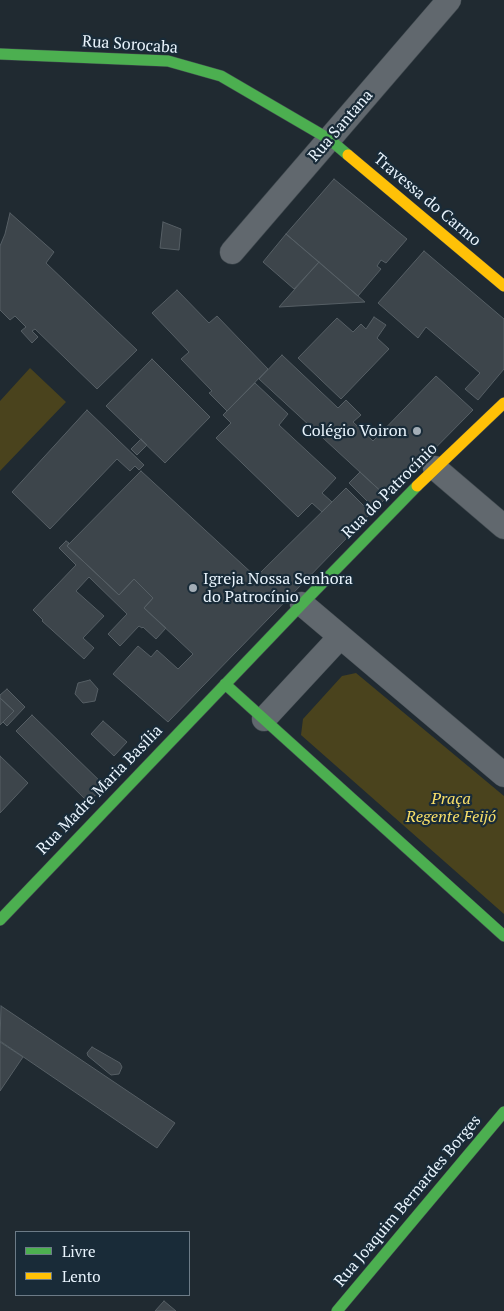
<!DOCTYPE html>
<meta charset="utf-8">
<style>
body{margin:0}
#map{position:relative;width:504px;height:1311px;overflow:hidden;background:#202a31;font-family:"PT Serif",serif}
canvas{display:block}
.legend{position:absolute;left:15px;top:1231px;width:175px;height:65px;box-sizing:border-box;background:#192b38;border:1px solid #6c7b87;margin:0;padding:6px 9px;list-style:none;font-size:15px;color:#e9f4fd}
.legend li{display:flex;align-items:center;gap:10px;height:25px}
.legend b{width:25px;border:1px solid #6c7b87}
</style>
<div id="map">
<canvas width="504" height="1311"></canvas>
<ul class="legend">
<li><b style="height:6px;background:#4caf50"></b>Livre</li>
<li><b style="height:6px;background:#ffc107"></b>Lento</li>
</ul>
</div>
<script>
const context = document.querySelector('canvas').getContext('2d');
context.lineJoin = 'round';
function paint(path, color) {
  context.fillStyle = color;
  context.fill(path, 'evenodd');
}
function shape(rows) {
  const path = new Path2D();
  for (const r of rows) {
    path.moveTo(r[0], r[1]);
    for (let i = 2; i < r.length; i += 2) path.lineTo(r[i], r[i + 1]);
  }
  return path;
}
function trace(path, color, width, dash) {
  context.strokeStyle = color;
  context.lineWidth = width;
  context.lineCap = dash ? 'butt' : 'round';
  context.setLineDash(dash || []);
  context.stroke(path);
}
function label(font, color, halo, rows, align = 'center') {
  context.font = font + ' "PT Serif",serif';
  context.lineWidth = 4.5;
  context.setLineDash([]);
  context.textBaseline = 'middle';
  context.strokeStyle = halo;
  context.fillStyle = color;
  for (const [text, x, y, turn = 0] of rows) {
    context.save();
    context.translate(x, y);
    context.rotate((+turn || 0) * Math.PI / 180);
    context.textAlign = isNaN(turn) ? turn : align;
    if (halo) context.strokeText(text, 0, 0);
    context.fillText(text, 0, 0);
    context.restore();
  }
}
paint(shape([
 [30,368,66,402,0,471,0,401],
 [356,673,504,796,504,914,301,735,303,719,342,676]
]), '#4a431d');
const building = shape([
 [334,179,407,239,386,263,381,260,377,266,381,269,358,296,286,234,334,179],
 [10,213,54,252,46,263,137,350,97,389,35,329,32,331,38,337,32,343,21,331,26,327,15,316,10,320,0,310,0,246,5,234,10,213],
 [163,222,181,229,179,250,160,248,163,222],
 [286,234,319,262,294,289,263,262,286,234],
 [424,251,504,319,504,369,478,400,465,389,480,373,426,327,418,338,378,303,424,251],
 [319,262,358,296,365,302,279,307,319,262],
 [177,290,209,323,217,316,268,369,227,411,209,393,212,391,181,359,189,352,152,313,177,290],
 [374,317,386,325,377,338,389,349,341,399,298,358,337,318,353,332,361,324,366,329,374,317],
 [282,355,338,408,346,400,361,415,353,422,373,441,436,376,473,410,387,497,259,379,282,355],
 [152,359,210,417,165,463,106,406,152,359],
 [255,383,288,414,279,425,336,478,322,493,332,502,322,512,312,503,298,517,216,438,231,423,223,415,255,383],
 [87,410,144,465,139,470,135,466,130,471,117,459,50,529,12,492,87,410],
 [141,439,147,445,137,455,131,449,141,439],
 [141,471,256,577,346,488,371,513,168,722,113,674,138,646,151,657,157,650,178,669,193,654,144,608,153,598,134,579,119,595,67,546,141,471],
 [360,472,387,497,375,509,349,483,360,472],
 [66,541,69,543,67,546,119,595,134,579,153,598,144,608,166,628,156,639,143,627,142,628,139,626,120,646,108,634,127,614,89,577,76,591,104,616,83,638,94,648,84,659,42,621,43,620,33,610,76,565,59,548,66,541],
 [90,680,98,689,95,701,83,703,75,694,78,683,90,680],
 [7,689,25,707,7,726,3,722,14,711,0,698,0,695,7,689],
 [0,698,14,711,0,725,0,698],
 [32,715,105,786,88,802,16,731,32,715],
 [103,721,127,742,114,756,91,734,103,721],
 [0,756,28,783,0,813,0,756],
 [1,1006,175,1123,157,1148,0,1041,1,1006],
 [0,1042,23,1057,0,1091,0,1042],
 [92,1047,120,1063,122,1067,119,1074,111,1075,88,1056,87,1053,92,1047],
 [164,1301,176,1311,155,1311,164,1301]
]);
paint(building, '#3d454b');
trace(building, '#565f65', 1);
const street = shape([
 [232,252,449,0],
 [435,468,504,527],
 [302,604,504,775],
 [264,719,340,637]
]);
const fast = shape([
 [0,54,168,61,221,76,329,139,348,155],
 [225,684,504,936],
 [0,920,302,604,417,486],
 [337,1311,504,1112]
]);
const slow = shape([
 [348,155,504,286],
 [417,486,504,403]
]);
trace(street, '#3f484e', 25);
trace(fast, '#3f484e', 12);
trace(slow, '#3f484e', 12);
trace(street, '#61686e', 24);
trace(fast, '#4caf50', 11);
trace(slow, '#ffc107', 11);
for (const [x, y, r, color] of [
 [417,431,5,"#a3adb6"],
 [193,588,5,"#a3adb6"]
]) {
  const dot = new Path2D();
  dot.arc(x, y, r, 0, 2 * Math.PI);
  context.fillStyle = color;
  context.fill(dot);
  trace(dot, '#192b38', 2);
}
label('16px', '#e9f4fd', '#192b38', [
 ["Rua Sorocaba",130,45,4],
 ["Rua Santana",341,126,-49],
 ["Travessa do Carmo",427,200,40],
 ["Rua do Patrocínio",390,491,-45],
 ["Rua Madre Maria Basília",100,790,-46],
 ["Rua Joaquim Bernardes Borges",408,1201,-50]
]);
label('16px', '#e9f4fd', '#192b38', [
 ["Colégio Voiron",407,431],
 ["Igreja Nossa Senhora",203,579,"left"],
 ["do Patrocínio",203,597,"left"]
], 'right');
label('italic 16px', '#fae069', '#192b38', [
 ["Praça",451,799],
 ["Regente Feijó",451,817]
]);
</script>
